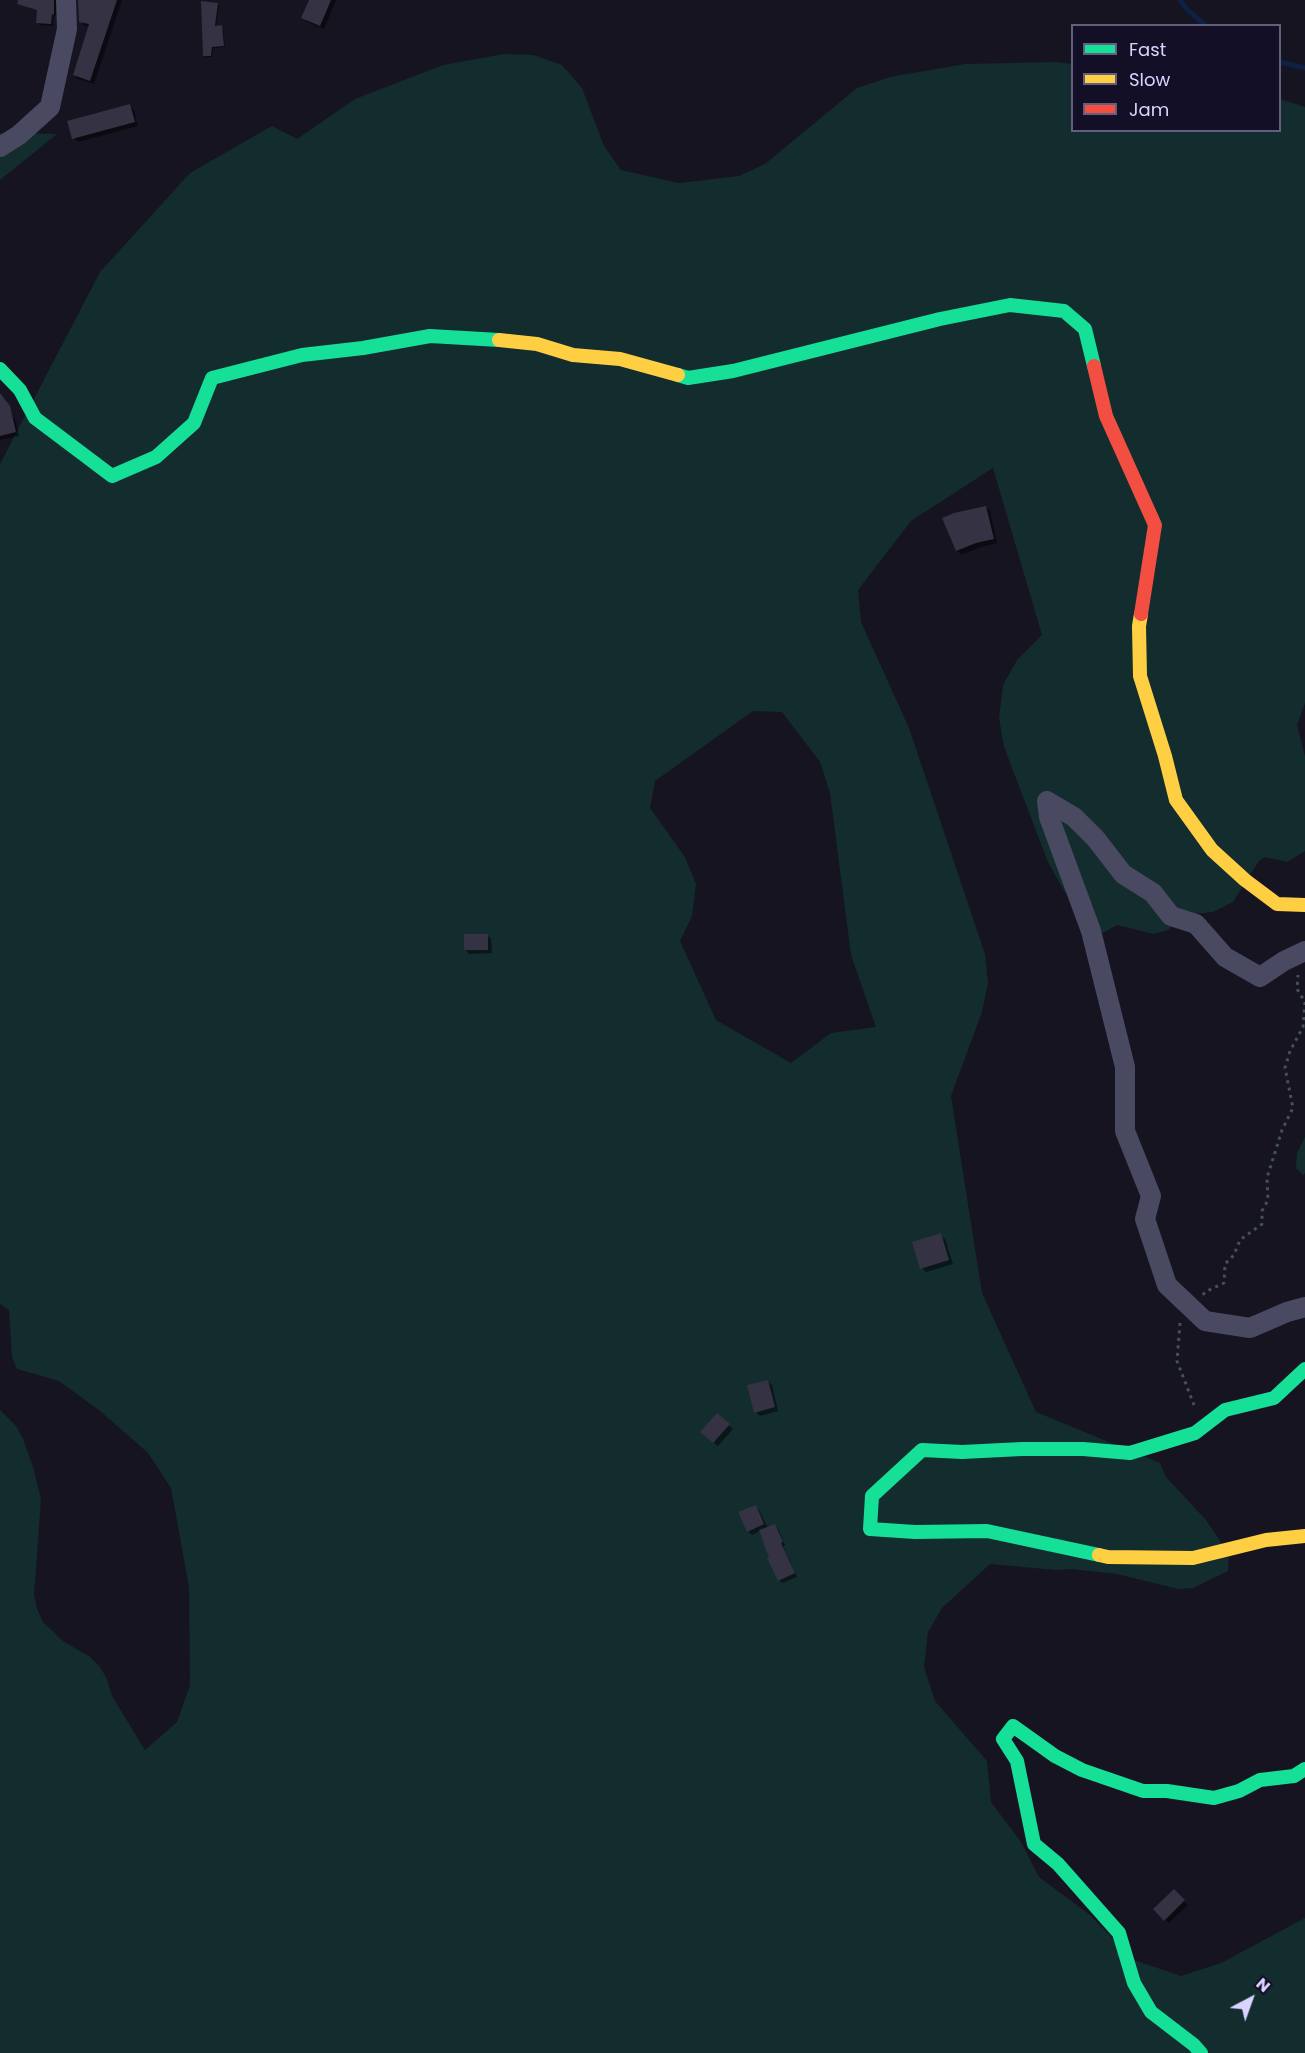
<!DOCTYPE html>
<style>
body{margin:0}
#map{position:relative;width:1305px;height:2053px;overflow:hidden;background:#161421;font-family:Poppins,sans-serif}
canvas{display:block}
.legend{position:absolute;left:1071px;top:24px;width:210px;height:108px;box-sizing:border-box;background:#130f26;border:2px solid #625e7d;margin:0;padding:8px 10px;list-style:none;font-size:18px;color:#d9d4ff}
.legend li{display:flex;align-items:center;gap:12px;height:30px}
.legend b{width:30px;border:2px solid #625e7d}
.north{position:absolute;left:1221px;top:1969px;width:60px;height:60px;-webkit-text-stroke:4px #130f26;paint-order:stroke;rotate:41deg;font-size:16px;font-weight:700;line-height:24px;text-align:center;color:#d9d4ff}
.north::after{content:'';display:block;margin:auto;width:21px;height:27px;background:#d9d4ff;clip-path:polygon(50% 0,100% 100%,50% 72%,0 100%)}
</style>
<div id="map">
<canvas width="1305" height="2053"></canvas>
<ul class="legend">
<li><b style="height:8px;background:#16e098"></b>Fast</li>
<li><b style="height:8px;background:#ffcf43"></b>Slow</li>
<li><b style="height:8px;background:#f24e42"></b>Jam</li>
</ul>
<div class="north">N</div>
</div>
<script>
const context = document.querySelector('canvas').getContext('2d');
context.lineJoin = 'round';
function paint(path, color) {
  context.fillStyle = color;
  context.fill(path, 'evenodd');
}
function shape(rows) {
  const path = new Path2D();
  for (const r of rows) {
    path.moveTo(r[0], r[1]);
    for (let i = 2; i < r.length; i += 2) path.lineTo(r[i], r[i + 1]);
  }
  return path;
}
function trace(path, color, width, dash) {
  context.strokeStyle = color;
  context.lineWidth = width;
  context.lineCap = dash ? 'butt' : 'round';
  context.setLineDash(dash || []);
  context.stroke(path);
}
paint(shape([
 [504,54,533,55,562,65,582,88,604,146,621,170,679,183,739,176,765,164,857,88,890,77,965,64,1055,62,1072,64,1072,130,1280,130,1280,99,1305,107,1305,703,1297,725,1305,756,1305,851,1287,862,1265,857,1259,861,1233,902,1213,912,1183,915,1168,930,1154,934,1117,925,1103,933,1064,891,1048,862,1004,747,999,718,1003,685,1017,660,1042,635,993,468,911,521,858,590,861,622,909,728,985,954,988,983,982,1012,951,1096,982,1293,1036,1412,1160,1463,1166,1477,1206,1520,1229,1554,1228,1571,1193,1588,1178,1589,1117,1574,1071,1569,1056,1570,990,1564,942,1608,928,1632,924,1667,935,1701,987,1761,991,1802,1021,1842,1039,1877,1090,1915,1134,1960,1181,1976,1221,1963,1305,1918,1305,2053,0,2053,0,1410,16,1426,23,1439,33,1467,41,1499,34,1595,37,1609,43,1622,64,1642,89,1656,100,1667,107,1679,112,1696,145,1750,177,1722,190,1685,189,1587,171,1488,148,1453,100,1411,59,1381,17,1369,12,1357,9,1310,0,1304,0,464,100,272,190,173,272,126,297,139,355,99,443,65],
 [753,711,782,712,820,762,830,793,851,955,876,1027,831,1033,791,1063,716,1020,680,941,692,916,696,884,685,857,650,808,655,781],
 [0,133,57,134,0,180],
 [1305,1137,1305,1173,1303,1175,1296,1168,1297,1153]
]), '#132c2d');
paint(shape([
 [30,0,57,0,56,16,54,15,53,26,40,25,37,22,39,2],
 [82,0,122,0,94,84,78,79,74,75,90,27,84,25,80,21],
 [311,0,336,0,324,29,307,22,303,18],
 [217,5,219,6,216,27,223,28,225,47,213,48,212,57,206,57,205,55],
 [130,106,134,110,138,126,78,142,74,138],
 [11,415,15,419,19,436,0,440,0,417],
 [986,507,990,511,997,543,981,547,961,555,957,550,944,518],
 [487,935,491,939,492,953,469,954,465,949],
 [940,1235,945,1239,953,1264,926,1272,922,1268],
 [768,1381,772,1385,778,1411,760,1416,756,1412],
 [717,1415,733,1429,718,1446,706,1436],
 [755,1506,759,1510,768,1528,775,1526,778,1529,785,1545,783,1546,797,1577,782,1583,779,1580,760,1531,752,1535,748,1531],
 [1174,1891,1188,1905,1169,1923,1155,1909]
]), '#0007');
trace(shape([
 [1180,0,1186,8,1206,26],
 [1280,62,1305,68]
]), '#0d2144', 5);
paint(shape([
 [18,0,54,0,54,15,52,14,51,24,36,23,37,10,17,4],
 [78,0,117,0,90,81,73,75,89,24,79,22],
 [309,0,331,0,320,26,301,18],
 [201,1,218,3,215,26,222,25,224,46,212,47,211,56,203,56],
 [130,104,135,122,72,139,67,121],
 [0,393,10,406,16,432,0,436],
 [986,506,994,539,976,543,956,551,942,518,954,513],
 [464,934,488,934,488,950,464,950],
 [941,1233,949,1260,920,1269,912,1242],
 [768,1380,775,1407,754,1413,747,1385],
 [717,1413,730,1424,713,1443,700,1432],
 [756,1505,764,1524,747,1532,738,1512],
 [775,1524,783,1542,781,1543,795,1573,778,1581,767,1558,769,1558,759,1530],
 [1174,1889,1185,1900,1164,1921,1153,1909]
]), '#343243');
trace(shape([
 [1203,1295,1205,1292,1224,1283,1225,1264,1234,1255,1240,1240,1262,1224,1262,1211,1268,1200,1267,1178,1282,1130,1293,1108,1285,1068,1290,1051,1303,1027,1305,1002,1297,989,1298,975],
 [1180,1323,1177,1361,1194,1405]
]), '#44505f', 3, [3, 4.5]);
trace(shape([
 [0,147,19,135,50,107,67,29,66,0],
 [1305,951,1284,961,1260,977,1225,957,1196,924,1171,916,1153,893,1123,874,1096,839,1074,817,1047,801,1049,817,1091,931,1125,1067,1125,1131,1151,1196,1145,1219,1167,1285,1205,1321,1250,1328,1287,1312,1305,1307]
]), '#4a4962', 20);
trace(shape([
 [0,369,20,390,35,418,112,476,156,457,194,423,212,378,302,355,363,348,430,336,499,340],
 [678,375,688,378,733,371,940,319,1010,305,1064,311,1085,329,1094,366],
 [1099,1555,987,1531,915,1532,870,1529,872,1496,922,1450,962,1452,1022,1449,1083,1449,1130,1453,1195,1433,1225,1410,1274,1398,1305,1369],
 [1201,2053,1194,2045,1151,2012,1134,1983,1119,1933,1058,1864,1034,1844,1017,1761,1003,1739,1013,1726,1055,1756,1082,1770,1143,1791,1167,1791,1214,1798,1239,1791,1260,1780,1294,1776,1305,1769]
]), '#16e098', 14);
trace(shape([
 [499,340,537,344,573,355,620,359,678,375],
 [1141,614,1139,626,1140,676,1165,756,1176,800,1212,850,1245,880,1277,904,1305,905],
 [1099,1555,1108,1557,1193,1558,1266,1540,1305,1536]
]), '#ffcf43', 14);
trace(shape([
 [1094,366,1106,416,1155,525,1141,614]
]), '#f24e42', 14);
</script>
